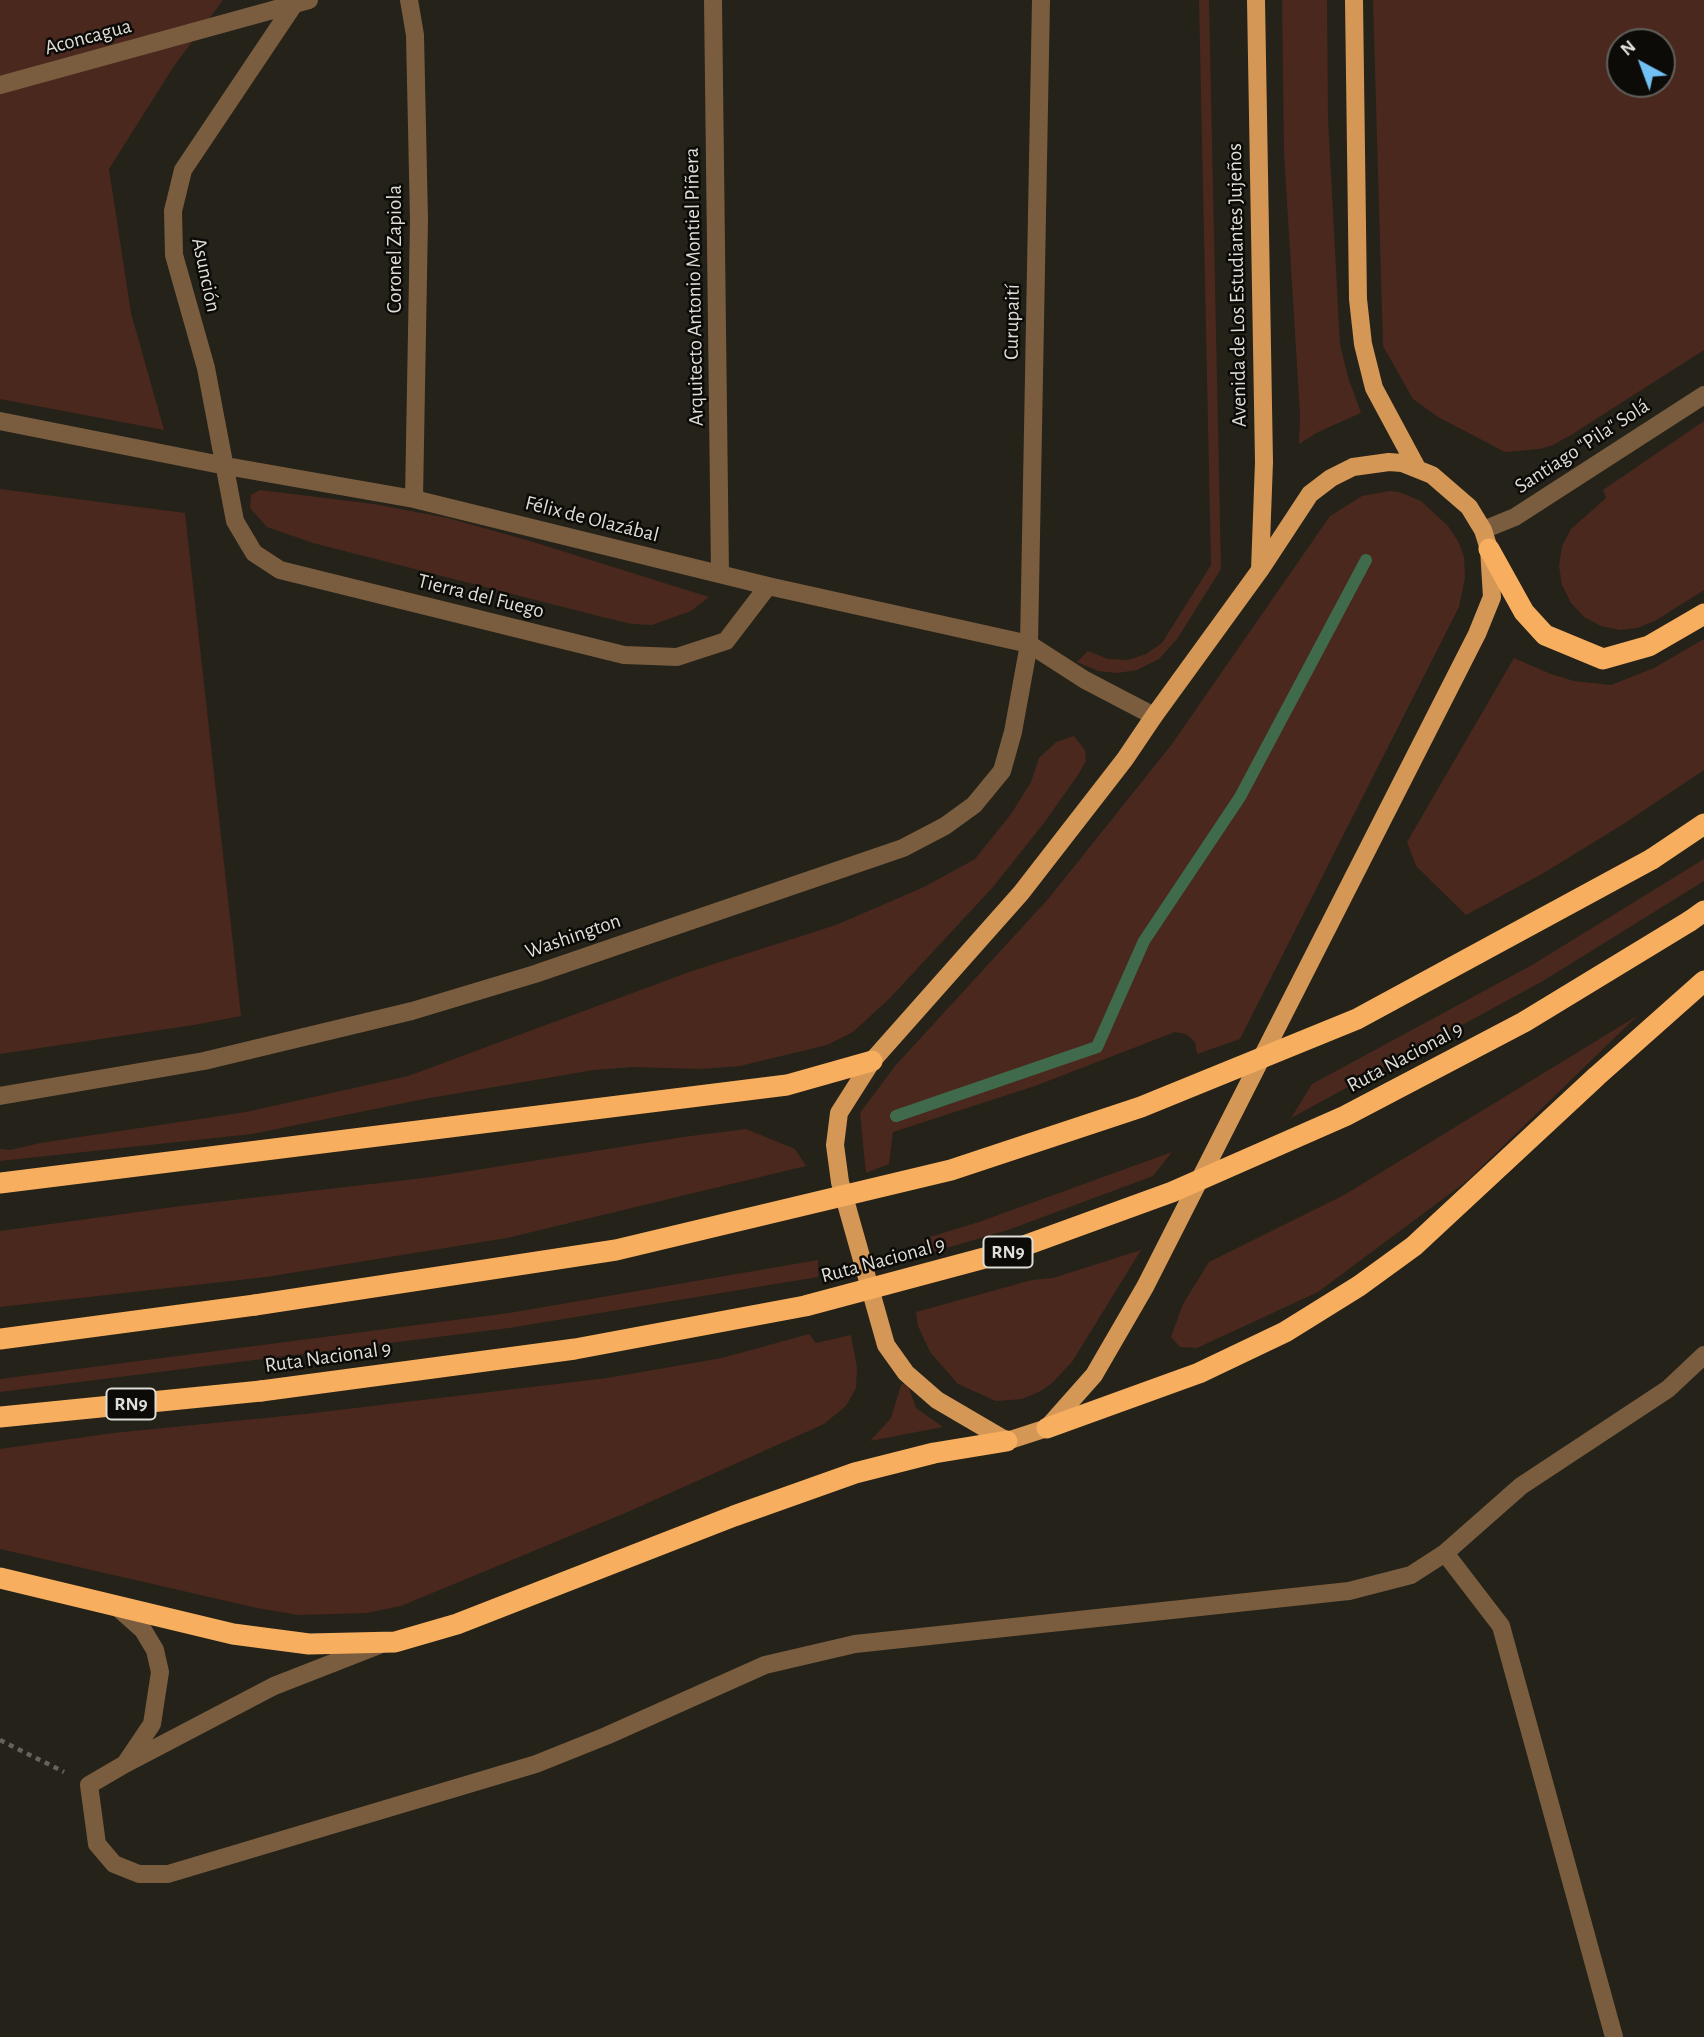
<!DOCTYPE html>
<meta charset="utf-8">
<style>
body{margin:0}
#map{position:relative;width:1704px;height:2037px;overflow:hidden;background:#242219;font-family:"Alegreya Sans",sans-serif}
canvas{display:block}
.north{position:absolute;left:1606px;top:28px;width:70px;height:70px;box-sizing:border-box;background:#0c0b08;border:2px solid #605f5b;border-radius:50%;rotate:319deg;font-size:19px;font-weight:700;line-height:28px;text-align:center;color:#deddd7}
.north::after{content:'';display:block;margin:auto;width:24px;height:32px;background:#71c1f5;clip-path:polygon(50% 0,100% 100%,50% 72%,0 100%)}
</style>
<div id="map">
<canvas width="1704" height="2037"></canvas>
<div class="north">N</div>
</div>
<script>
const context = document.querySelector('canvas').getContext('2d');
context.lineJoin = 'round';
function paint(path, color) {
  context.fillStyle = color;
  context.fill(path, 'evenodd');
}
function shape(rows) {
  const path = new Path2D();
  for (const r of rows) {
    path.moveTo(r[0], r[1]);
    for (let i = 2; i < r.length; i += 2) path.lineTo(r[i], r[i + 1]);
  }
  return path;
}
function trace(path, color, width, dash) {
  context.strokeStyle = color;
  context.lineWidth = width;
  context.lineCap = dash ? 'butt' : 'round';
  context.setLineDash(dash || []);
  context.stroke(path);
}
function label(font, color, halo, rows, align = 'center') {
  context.font = font + ' "Alegreya Sans",sans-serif';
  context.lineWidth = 5;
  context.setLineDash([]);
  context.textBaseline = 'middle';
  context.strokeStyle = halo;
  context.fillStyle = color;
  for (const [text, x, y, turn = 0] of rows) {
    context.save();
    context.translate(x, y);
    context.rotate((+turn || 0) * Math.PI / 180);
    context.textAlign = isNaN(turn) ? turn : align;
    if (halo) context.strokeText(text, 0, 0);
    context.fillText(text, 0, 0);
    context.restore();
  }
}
paint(shape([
 [0,0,223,0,174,66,109,169,131,313,164,430,0,399],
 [1199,0,1209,0,1221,569,1177,639,1159,659,1137,670,1118,673,1098,671,1077,662,1088,651,1108,659,1128,660,1146,654,1162,643,1211,565],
 [1282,0,1327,0,1328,118,1340,345,1348,377,1361,413,1318,432,1299,444,1300,415,1284,153],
 [1373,0,1704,0,1704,350,1571,435,1553,445,1540,449,1505,452,1438,417,1413,399,1383,346],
 [1620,42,1662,42,1662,84,1620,84],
 [1704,421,1704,590,1655,621,1637,628,1620,630,1601,626,1584,617,1571,603,1562,585,1559,566,1562,546,1571,529,1606,498,1603,490],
 [0,489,185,513,241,1016,194,1025,0,1054],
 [260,490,374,504,448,518,530,541,709,597,691,611,652,625,632,624,606,618,313,543,267,527,250,508,251,495],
 [1389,491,1399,492,1421,501,1448,526,1459,543,1464,557,1465,577,1459,607,1240,1039,1197,1054,1195,1042,1186,1034,1175,1032,1035,1086,893,1132,889,1164,866,1173,860,1113,895,1066,1049,898,1172,744,1330,516,1362,496],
 [1704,639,1704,770,1625,823,1542,874,1466,915,1416,866,1407,842,1514,658,1551,674,1574,681,1611,685,1654,668],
 [1074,736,1085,750,1086,761,1078,775,1044,823,993,887,890,998,853,1032,827,1045,740,1066,702,1069,633,1067,594,1070,424,1099,252,1134,0,1161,0,1149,10,1150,40,1143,246,1112,408,1076,692,971,836,925,924,887,975,859,1011,814,1031,782,1039,758,1056,742],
 [1704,859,1704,881,1543,981,1291,1118,1312,1084,1532,965],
 [1637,1016,1467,1181,1318,1292,1197,1348,1180,1347,1171,1337,1183,1304,1209,1262,1344,1195],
 [746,1129,795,1149,806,1166,507,1238,266,1277,0,1307,0,1231,181,1206,432,1177,683,1137],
 [1172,1152,1153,1176,1008,1230,926,1254,923,1239,979,1222],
 [1141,1250,1072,1362,1052,1383,1041,1391,1022,1399,996,1401,958,1384,930,1352,918,1326,916,1312,1032,1280,1053,1278],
 [818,1260,818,1277,509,1328,0,1392,0,1379,509,1313],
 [809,1334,816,1343,851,1335,857,1368,856,1388,846,1406,824,1424,630,1511,401,1606,366,1613,298,1615,257,1608,0,1549,0,1449,113,1433,305,1414,607,1378,722,1358],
 [907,1382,916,1408,943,1427,870,1441,891,1418,901,1385]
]), '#4a281e');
trace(shape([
 [896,1116,1097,1047,1144,941,1240,797,1366,560]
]), '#3f6b4c', 12);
trace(shape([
 [0,1740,64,1772]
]), '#65645c', 4.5, [5, 5]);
trace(shape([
 [297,0,183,170,173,211,174,255,206,368,235,521,254,553,280,570,624,655,677,657,726,641,768,586],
 [409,0,415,35,419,220,414,499],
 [713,0,720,573],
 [0,85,309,0],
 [0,421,226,466,414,499,768,586,1029,644,1085,680,1154,716],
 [1483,530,1515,517,1704,395],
 [0,1096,204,1061,412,1011,535,974,903,848,945,826,974,805,1002,771,1013,732,1029,644,1041,0],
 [117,1607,143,1630,155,1650,160,1672,152,1724,125,1764,274,1686,379,1645],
 [125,1764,89,1785,97,1844,114,1864,139,1874,168,1874,536,1764,606,1736,765,1665,855,1644,1349,1591,1411,1575,1445,1553],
 [1614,2037,1501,1626,1445,1553,1521,1486,1668,1389,1704,1355]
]), '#7a5d3f', 18);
trace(shape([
 [1256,0,1264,462,1260,570],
 [1354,0,1358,299,1363,344,1374,388,1417,468],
 [1389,462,1402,463,1432,475,1469,507,1483,530,1489,549,1492,597,1477,634,1145,1287,1094,1375,1047,1428,1007,1441,937,1400,906,1373,886,1345,840,1182,835,1145,839,1113,872,1061,1021,893,1125,759,1154,716,1260,570,1310,494,1331,478,1353,467,1389,462]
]), '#d49756', 18);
trace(shape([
 [1489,549,1524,612,1545,635,1603,659,1649,646,1704,614],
 [1652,859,1704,824],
 [1690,921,1704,911],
 [0,1183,787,1085,872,1061],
 [0,1339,255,1305],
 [0,1417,261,1391],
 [1047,1428,1199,1373,1285,1332,1359,1286,1414,1246,1597,1076,1704,981],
 [0,1578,233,1634,309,1644,395,1642,457,1624,734,1516,855,1473,934,1453,1007,1441]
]), '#f7ae5e', 21);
trace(shape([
 [255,1305,616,1250,951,1170,1141,1107,1357,1019,1652,859],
 [261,1391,575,1349,805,1306,1007,1252,1172,1192,1345,1116,1524,1022,1690,921]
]), '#f7ae5e', 21);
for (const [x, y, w] of [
 [1008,1252,49],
 [131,1404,49]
]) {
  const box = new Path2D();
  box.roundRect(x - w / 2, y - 15.5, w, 31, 5);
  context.fillStyle = '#0c0b08';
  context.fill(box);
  trace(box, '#deddd7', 2);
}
label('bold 19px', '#deddd7', null, [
 ["RN9",1008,1252],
 ["RN9",131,1404]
]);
label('21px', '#deddd7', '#0c0b08', [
 ["Aconcagua",88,37,-15],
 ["Coronel Zapiola",395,249,-90],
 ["Asunción",206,275,78],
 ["Avenida de Los Estudiantes Jujeños",1237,285,-91],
 ["Arquitecto Antonio Montiel Piñera",694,287,-91],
 ["Curupaití",1012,322,-89],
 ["Santiago \"Pila\" Solá",1582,446,-33],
 ["Félix de Olazábal",592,519,14],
 ["Tierra del Fuego",481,596,14],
 ["Washington",573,936,-19],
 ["Ruta Nacional 9",1405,1057,-28],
 ["Ruta Nacional 9",883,1260,-15],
 ["Ruta Nacional 9",328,1357,-8]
]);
</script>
